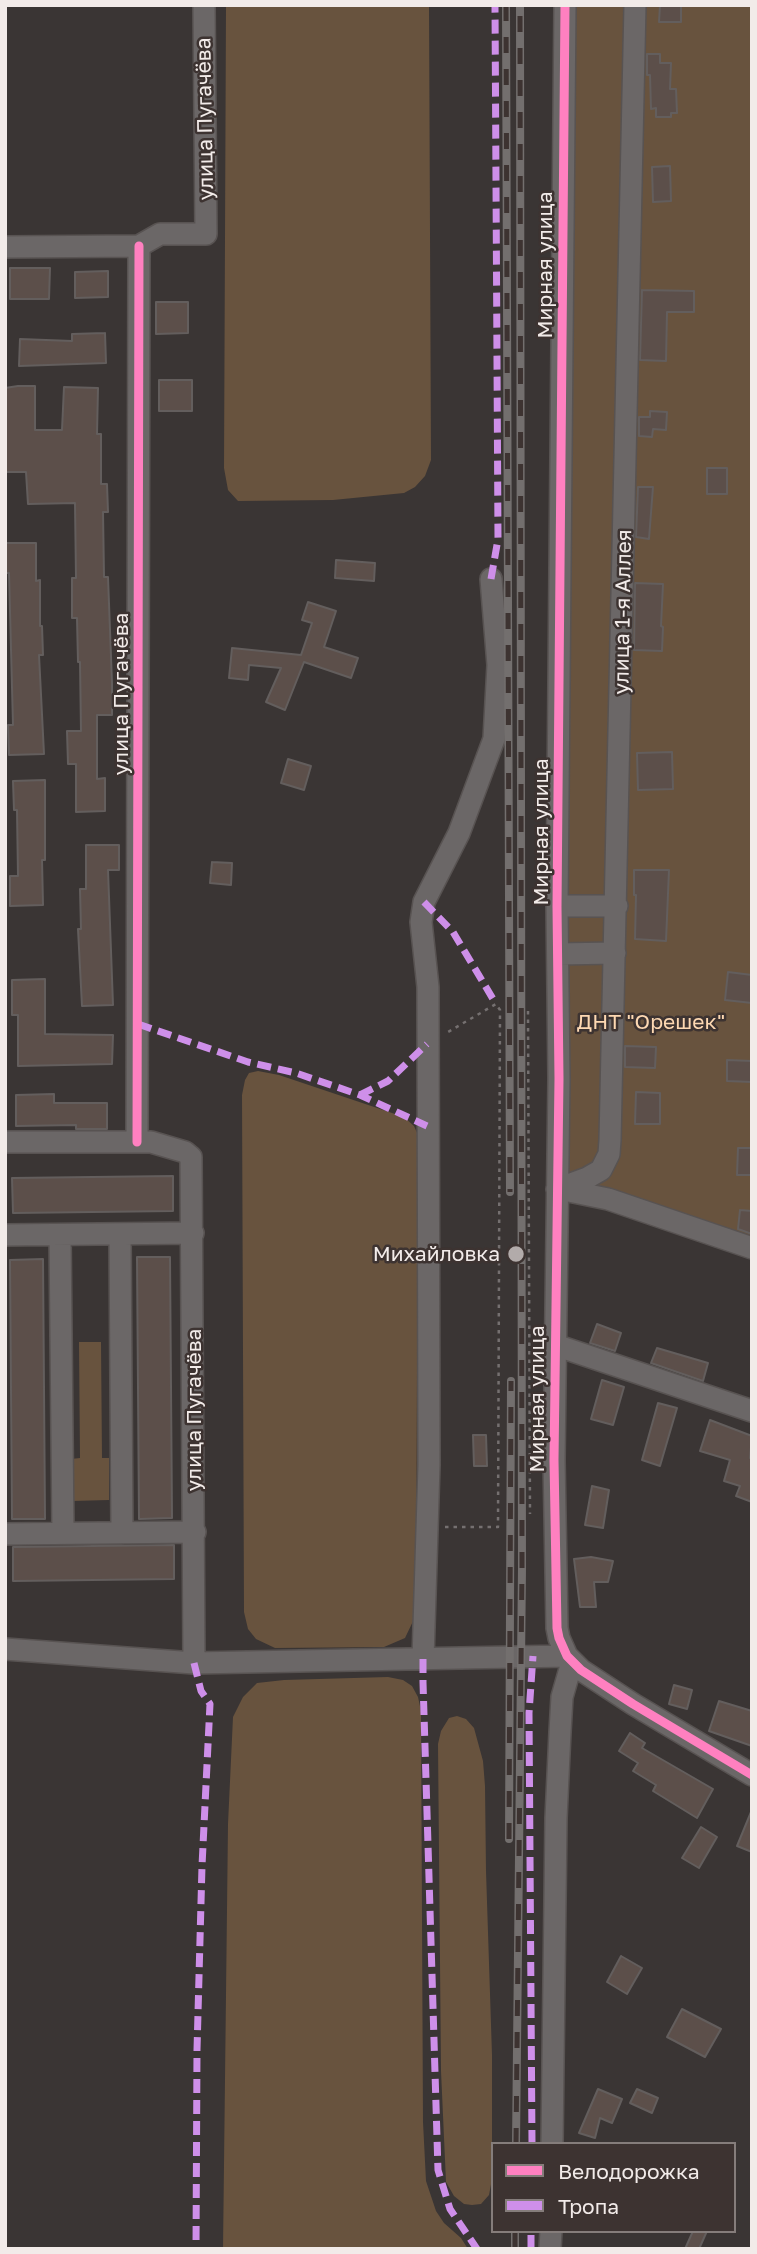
<!DOCTYPE html>
<meta charset="utf-8">
<style>
body{margin:0}
#map{position:relative;width:757px;height:2254px;overflow:hidden;background:#3a3534;font-family:"Golos Text",sans-serif}
canvas{display:block}
.frame{position:absolute;inset:0;border:7px solid #f2ebe9;pointer-events:none}
.legend{position:absolute;left:491px;top:2142px;width:245px;height:91px;box-sizing:border-box;background:#3d3331;border:2px solid #857d7b;margin:0;padding:9px 12px;list-style:none;font-size:21px;color:#f2ebe9}
.legend li{display:flex;align-items:center;gap:14px;height:35px}
.legend b{width:35px;border:2px solid #857d7b}
</style>
<div id="map">
<canvas width="757" height="2254"></canvas>
<div class="frame"></div>
<ul class="legend">
<li><b style="height:9px;background:#ff80c0"></b>Велодорожка</li>
<li><b style="height:9px;background:#ce8fe9"></b>Тропа</li>
</ul>
</div>
<script>
const context = document.querySelector('canvas').getContext('2d');
context.lineJoin = 'round';
function paint(path, color) {
  context.fillStyle = color;
  context.fill(path, 'evenodd');
}
function shape(rows) {
  const path = new Path2D();
  for (const r of rows) {
    path.moveTo(r[0], r[1]);
    for (let i = 2; i < r.length; i += 2) path.lineTo(r[i], r[i + 1]);
  }
  return path;
}
function trace(path, color, width, dash) {
  context.strokeStyle = color;
  context.lineWidth = width;
  context.lineCap = dash ? 'butt' : 'round';
  context.setLineDash(dash || []);
  context.stroke(path);
}
function label(font, color, halo, rows, align = 'center') {
  context.font = font + ' "Golos Text",sans-serif';
  context.lineWidth = 5;
  context.setLineDash([]);
  context.textBaseline = 'middle';
  context.strokeStyle = halo;
  context.fillStyle = color;
  for (const [text, x, y, turn = 0] of rows) {
    context.save();
    context.translate(x, y);
    context.rotate((+turn || 0) * Math.PI / 180);
    context.textAlign = isNaN(turn) ? turn : align;
    if (halo) context.strokeText(text, 0, 0);
    context.fillText(text, 0, 0);
    context.restore();
  }
}
paint(shape([
 [226,5,429,5,431,460,425,476,415,487,404,493,333,500,238,501,228,490,224,468],
 [556,5,752,5,752,1249,548,1186],
 [258,1071,279,1075,404,1117,414,1126,418,1135,416,1615,405,1638,384,1647,275,1648,256,1639,248,1629,244,1612,242,1095,245,1080,249,1073],
 [79,1342,101,1342,102,1458,109,1458,109,1500,72,1501,71,1459,80,1458],
 [388,1677,403,1680,412,1686,418,1697,421,1711,423,2122,426,2181,436,2211,444,2223,461,2238,468,2249,223,2249,228,1824,233,1717,243,1697,257,1683,284,1680],
 [457,1716,466,1719,474,1728,483,1761,485,1786,486,1871,492,2055,492,2179,489,2195,481,2204,472,2205,464,2204,454,2196,446,2182,441,2071,438,1744,441,1731,449,1718]
]), '#68533e');
const building = shape([
 [660,5,681,5,681,22,659,22,660,5],
 [647,54,660,54,660,63,671,63,670,89,676,89,677,113,671,113,671,117,656,117,656,108,651,109,650,75,647,75,647,54],
 [670,166,671,201,653,202,652,167,670,166],
 [10,268,50,268,49,299,10,299,10,268],
 [108,271,108,297,75,298,75,272,108,271],
 [642,290,694,291,694,312,667,312,666,361,640,360,642,290],
 [156,302,188,302,188,333,156,334,156,302],
 [105,333,106,363,19,366,20,339,72,341,72,334,105,333],
 [159,380,192,380,192,411,159,411,159,380],
 [18,386,35,386,35,430,62,430,64,387,98,388,97,434,101,434,101,484,107,484,108,512,103,512,104,577,108,577,112,683,112,715,97,715,97,779,105,778,105,811,76,812,76,764,68,764,67,731,81,731,80,662,78,662,77,618,72,618,72,578,76,578,75,503,28,504,26,472,6,472,5,388,18,386],
 [650,411,667,412,666,430,653,429,652,437,639,436,639,417,650,417,650,411],
 [707,468,727,468,727,494,707,494,707,468],
 [638,487,653,487,649,539,636,537,638,487],
 [5,543,36,543,36,581,40,580,40,626,42,626,43,655,39,655,44,754,9,755,8,725,13,725,9,573,5,573,5,543],
 [336,560,375,563,374,581,335,578,336,560],
 [635,583,663,584,661,626,663,627,662,651,634,650,635,583],
 [308,602,336,611,324,647,358,658,351,678,304,662,285,710,266,702,281,668,249,665,248,680,229,678,232,648,301,655,312,623,302,620,308,602],
 [672,752,673,789,638,790,637,753,672,752],
 [288,759,311,766,304,790,281,783,288,759],
 [45,780,45,860,42,860,43,905,10,906,10,876,18,876,17,810,14,810,13,781,45,780],
 [86,845,119,845,119,870,108,870,113,1005,82,1006,78,929,81,929,80,889,86,889,86,845],
 [212,862,232,863,231,885,210,883,212,862],
 [634,870,669,870,666,941,635,939,636,895,634,895,634,870],
 [728,972,752,975,752,1003,725,1000,728,972],
 [45,979,45,1034,113,1035,112,1064,18,1066,18,1015,12,1015,12,980,45,979],
 [625,1046,656,1047,655,1068,625,1067,625,1046],
 [727,1060,752,1061,752,1082,727,1081,727,1060],
 [636,1092,660,1093,660,1124,635,1124,636,1092],
 [54,1094,54,1103,107,1103,107,1129,76,1129,76,1125,16,1126,16,1095,54,1094],
 [738,1148,752,1148,752,1175,737,1175,738,1148],
 [173,1176,173,1211,13,1213,12,1178,173,1176],
 [740,1210,752,1211,752,1234,738,1229,740,1210],
 [137,1257,170,1257,172,1518,139,1519,137,1257],
 [43,1259,45,1519,12,1519,10,1260,43,1259],
 [597,1324,621,1333,615,1351,590,1343,597,1324],
 [657,1348,708,1363,703,1381,651,1363,657,1348],
 [602,1380,624,1387,613,1425,591,1419,602,1380],
 [658,1403,677,1408,660,1466,642,1460,658,1403],
 [710,1420,752,1436,750,1458,752,1458,752,1502,736,1496,740,1486,724,1481,730,1460,700,1451,710,1420],
 [473,1435,486,1435,487,1466,474,1466,473,1435],
 [592,1486,609,1490,603,1528,585,1525,592,1486],
 [174,1545,174,1579,13,1581,13,1547,174,1545],
 [591,1557,613,1561,608,1582,594,1582,596,1607,580,1607,574,1559,591,1557],
 [674,1685,692,1690,687,1709,669,1704,674,1685],
 [719,1701,752,1711,752,1746,709,1731,719,1701],
 [630,1733,645,1743,642,1748,713,1789,697,1818,653,1791,656,1785,633,1771,638,1763,619,1751,630,1733],
 [751,1812,752,1813,752,1852,737,1846,751,1812],
 [701,1827,717,1837,699,1868,682,1858,701,1827],
 [621,1956,642,1968,627,1994,607,1982,621,1956],
 [682,2009,721,2029,705,2057,667,2037,682,2009],
 [598,2089,622,2099,612,2123,600,2118,595,2138,579,2133,598,2089],
 [637,2089,658,2098,652,2113,630,2103,637,2089],
 [693,2231,707,2231,699,2249,685,2249,693,2231]
]);
paint(building, '#5c4f4a');
trace(building, '#635e5d', 2);
const minor = shape([
 [565,5,557,906,559,1079,554,1460,557,1628,559,1638,567,1656,581,1670,633,1704,752,1775],
 [5,247,139,246,160,234,206,234,204,5],
 [557,906,617,906],
 [558,954,615,953],
 [5,1142,151,1142,185,1152,191,1157,194,1663],
 [137,1142,139,246],
 [557,1189,587,1178,601,1170,609,1154,610,1140,635,5],
 [559,1189,608,1199,752,1248],
 [120,1234,122,1533],
 [5,1235,193,1233],
 [60,1235,63,1533],
 [555,1345,752,1411],
 [5,1534,195,1532],
 [5,1649,194,1663,567,1656],
 [423,1659,429,1465,428,987,421,922,424,902,459,833,494,739,498,665,491,579],
 [552,2144,556,1818,560,1732,562,1697,572,1662],
 [550,2249,551,2231]
]);
trace(minor, '#585352', 24);
trace(shape([
 [528,1011,530,1514],
 [445,1527,498,1527,500,1010,496,1004,448,1032]
]), '#757070', 2.5, [3.5, 5]);
trace(minor, '#6b6767', 21);
const rail = shape([
 [506,5,510,1192],
 [509,1839,511,1381],
 [516,2144,522,1568,520,5],
 [515,2249,515,2231]
]);
trace(rail, '#736f6e', 8);
trace(rail, '#3d3331', 5, [16]);
trace(shape([
 [491,579,498,539,495,5],
 [424,902,453,932,496,1004],
 [138,1024,248,1062,296,1073,360,1095,427,1126],
 [360,1095,388,1081,427,1044],
 [423,1659,423,1682,438,2170,450,2209,477,2249],
 [194,1663,201,1691,210,1704,202,1866,197,2050,196,2249],
 [532,2144,529,1713,533,1656],
 [531,2249,531,2231]
]), '#ce8fe9', 7, [14, 7]);
trace(shape([
 [565,5,557,906,559,1079,554,1460,557,1628,559,1638,567,1656,581,1670,633,1704,752,1775],
 [137,1142,139,246]
]), '#ff80c0', 9);
for (const [x, y, r, color] of [
 [516,1254,9,"#b2abaa"]
]) {
  const dot = new Path2D();
  dot.arc(x, y, r, 0, 2 * Math.PI);
  context.fillStyle = color;
  context.fill(dot);
  trace(dot, '#3d3331', 2.5);
}
label('21px', '#f2ebe9', '#3d3331', [
 ["улица Пугачёва",205,119,-91],
 ["Мирная улица",545,265,-90],
 ["улица 1-я Аллея",623,612,-89],
 ["улица Пугачёва",121,694,-90],
 ["Мирная улица",541,832,-90],
 ["Мирная улица",537,1399,-90],
 ["улица Пугачёва",194,1410,-90]
]);
label('21px', '#fdd8b2', '#3d3331', [
 ["ДНТ \"Орешек\"",651,1022]
]);
label('21px', '#f2ebe9', '#3d3331', [
 ["Михайловка",500,1254]
], 'right');
</script>
